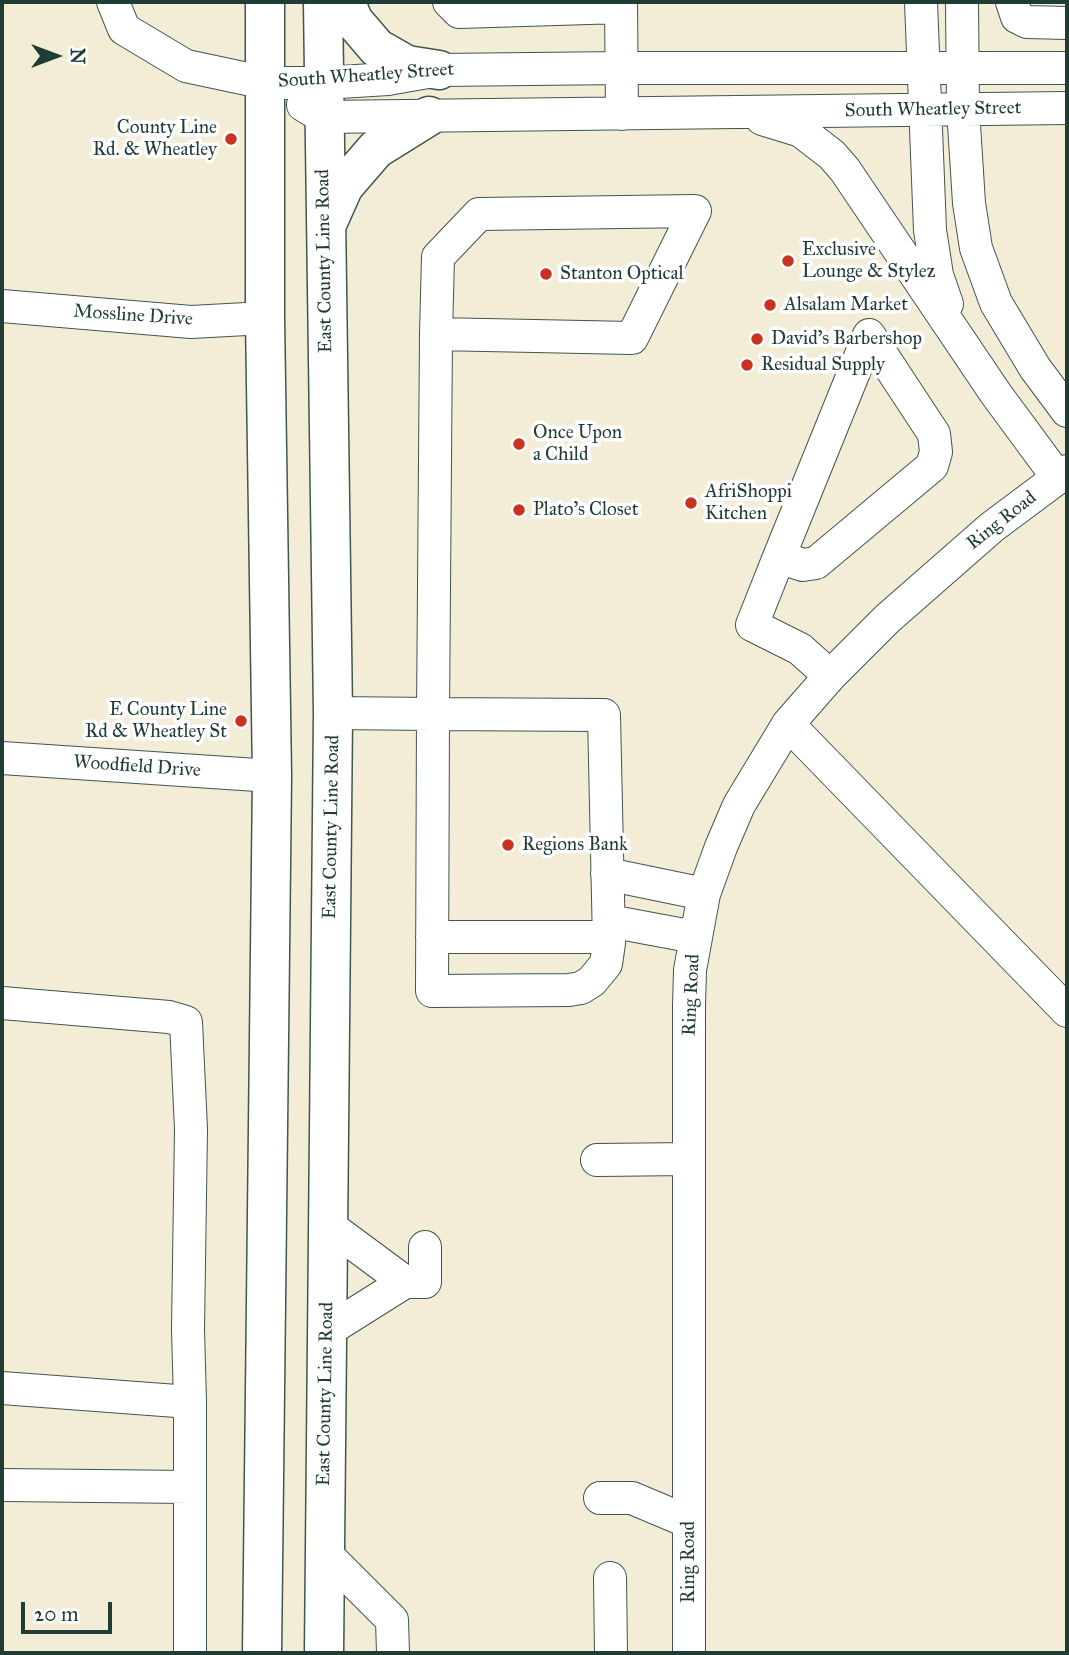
<!DOCTYPE html>
<meta charset="utf-8">
<style>
body{margin:0}
#map{position:relative;width:1069px;height:1655px;overflow:hidden;background:#f3ecd7;font-family:"IM FELL Great Primer",serif}
canvas{display:block}
.frame{position:absolute;inset:0;border:4px solid #1f3d34;pointer-events:none}
.north{position:absolute;left:21px;top:21px;width:70px;height:70px;-webkit-text-stroke:5px #fff;paint-order:stroke;rotate:90deg;font-size:19px;font-weight:700;line-height:28px;text-align:center;color:#1f3d34}
.north::after{content:'';display:block;margin:auto;width:24px;height:32px;background:#1f3d34;clip-path:polygon(50% 0,100% 100%,50% 72%,0 100%)}
.scale{position:absolute;left:21px;top:1602px;width:91px;height:32px;box-sizing:border-box;border:4px solid #1f3d34;border-top:0;padding-left:9px;font-size:21px;line-height:24px;white-space:nowrap;color:#1f3d34;-webkit-text-stroke:5px #fff;paint-order:stroke}
</style>
<div id="map">
<canvas width="1069" height="1655"></canvas>
<div class="frame"></div>
<div class="north">N</div>
<div class="scale">20 m</div>
</div>
<script>
const context = document.querySelector('canvas').getContext('2d');
context.lineJoin = 'round';
function shape(rows) {
  const path = new Path2D();
  for (const r of rows) {
    path.moveTo(r[0], r[1]);
    for (let i = 2; i < r.length; i += 2) path.lineTo(r[i], r[i + 1]);
  }
  return path;
}
function trace(path, color, width, dash) {
  context.strokeStyle = color;
  context.lineWidth = width;
  context.lineCap = dash ? 'butt' : 'round';
  context.setLineDash(dash || []);
  context.stroke(path);
}
function label(font, color, halo, rows, align = 'center') {
  context.font = font + ' "IM FELL Great Primer",serif';
  context.lineWidth = 7;
  context.setLineDash([]);
  context.textBaseline = 'middle';
  context.strokeStyle = halo;
  context.fillStyle = color;
  for (const [text, x, y, turn = 0] of rows) {
    context.save();
    context.translate(x, y);
    context.rotate((+turn || 0) * Math.PI / 180);
    context.textAlign = isNaN(turn) ? turn : align;
    if (halo) context.strokeText(text, 0, 0);
    context.fillText(text, 0, 0);
    context.restore();
  }
}
const minor = shape([
 [113,2,124,29,186,66,266,83,324,83,388,79,439,70,622,68,1067,68],
 [449,2,459,12,621,7],
 [621,2,622,114],
 [921,2,930,230,937,275,947,304],
 [962,2,963,109,969,203,976,248,996,303,1035,368,1067,411],
 [1012,2,1017,17,1027,22,1067,23],
 [303,105,323,117,1067,108],
 [762,119,801,131,832,155,845,170,996,394,1058,478],
 [2,306,191,322,265,318],
 [779,557,803,565,816,563,932,466,936,452,934,434,869,335,779,557,752,625,800,649,830,676],
 [333,713,433,714,604,715,609,943,606,964,592,981,581,988,569,990,432,991,433,714,436,334,632,338,695,211,479,214,438,257,436,334],
 [788,724,1067,1011],
 [2,758,272,776],
 [607,874,704,894],
 [609,921,695,937],
 [432,937,609,937],
 [2,1003,169,1017,186,1022,191,1129,188,1329,190,1402,190,1653],
 [597,1160,689,1159],
 [405,1282,425,1282,425,1247],
 [327,1331,405,1282,328,1225],
 [2,1388,190,1402],
 [2,1485,190,1487],
 [600,1498,632,1498,689,1522],
 [325,1553,392,1620,393,1653],
 [610,1578,611,1653],
 [689,1653,689,1006,690,970,704,894,721,847,739,805,788,724,830,676,887,619,992,527,1067,471]
]);
const major = shape([
 [323,2,333,713,324,1653],
 [346,2,353,20,377,48,407,65,439,70],
 [327,224,344,186,376,149,429,116],
 [262,1653,272,776,265,318,265,2]
]);
trace(minor, '#3f574c', 34);
trace(major, '#3f574c', 41);
trace(minor, '#fff', 32);
trace(major, '#fff', 38);
for (const [x, y, r, color] of [
 [231,139,7,"#c8321e"],
 [788,261,7,"#c8321e"],
 [546,274,7,"#c8321e"],
 [770,305,7,"#c8321e"],
 [757,339,7,"#c8321e"],
 [747,365,7,"#c8321e"],
 [519,444,7,"#c8321e"],
 [691,503,7,"#c8321e"],
 [519,510,7,"#c8321e"],
 [241,721,7,"#c8321e"],
 [508,845,7,"#c8321e"]
]) {
  const dot = new Path2D();
  dot.arc(x, y, r, 0, 2 * Math.PI);
  context.fillStyle = color;
  context.fill(dot);
  trace(dot, '#fff', 2.5);
}
label('19px', '#1f3d34', '#fff', [
 ["South Wheatley Street",366,76,-4],
 ["South Wheatley Street",933,110,-1],
 ["East County Line Road",325,261,-91],
 ["Mossline Drive",133,316,4],
 ["Ring Road",1002,521,-38],
 ["Woodfield Drive",137,767,4],
 ["East County Line Road",332,827,-89],
 ["Ring Road",692,995,-87],
 ["East County Line Road",326,1394,-89],
 ["Ring Road",689,1562,-90]
]);
label('19px', '#1f3d34', '#fff', [
 ["County Line",217,128,"right"],
 ["Rd. & Wheatley",217,150,"right"],
 ["Exclusive",802,250],
 ["Lounge & Stylez",802,272],
 ["Stanton Optical",560,274],
 ["Alsalam Market",784,305],
 ["David’s Barbershop",771,339],
 ["Residual Supply",761,365],
 ["Once Upon",533,433],
 ["a Child",533,455],
 ["AfriShoppi",705,492],
 ["Kitchen",705,514],
 ["Plato's Closet",533,510],
 ["E County Line",227,710,"right"],
 ["Rd & Wheatley St",227,732,"right"],
 ["Regions Bank",522,845]
], 'left');
</script>
